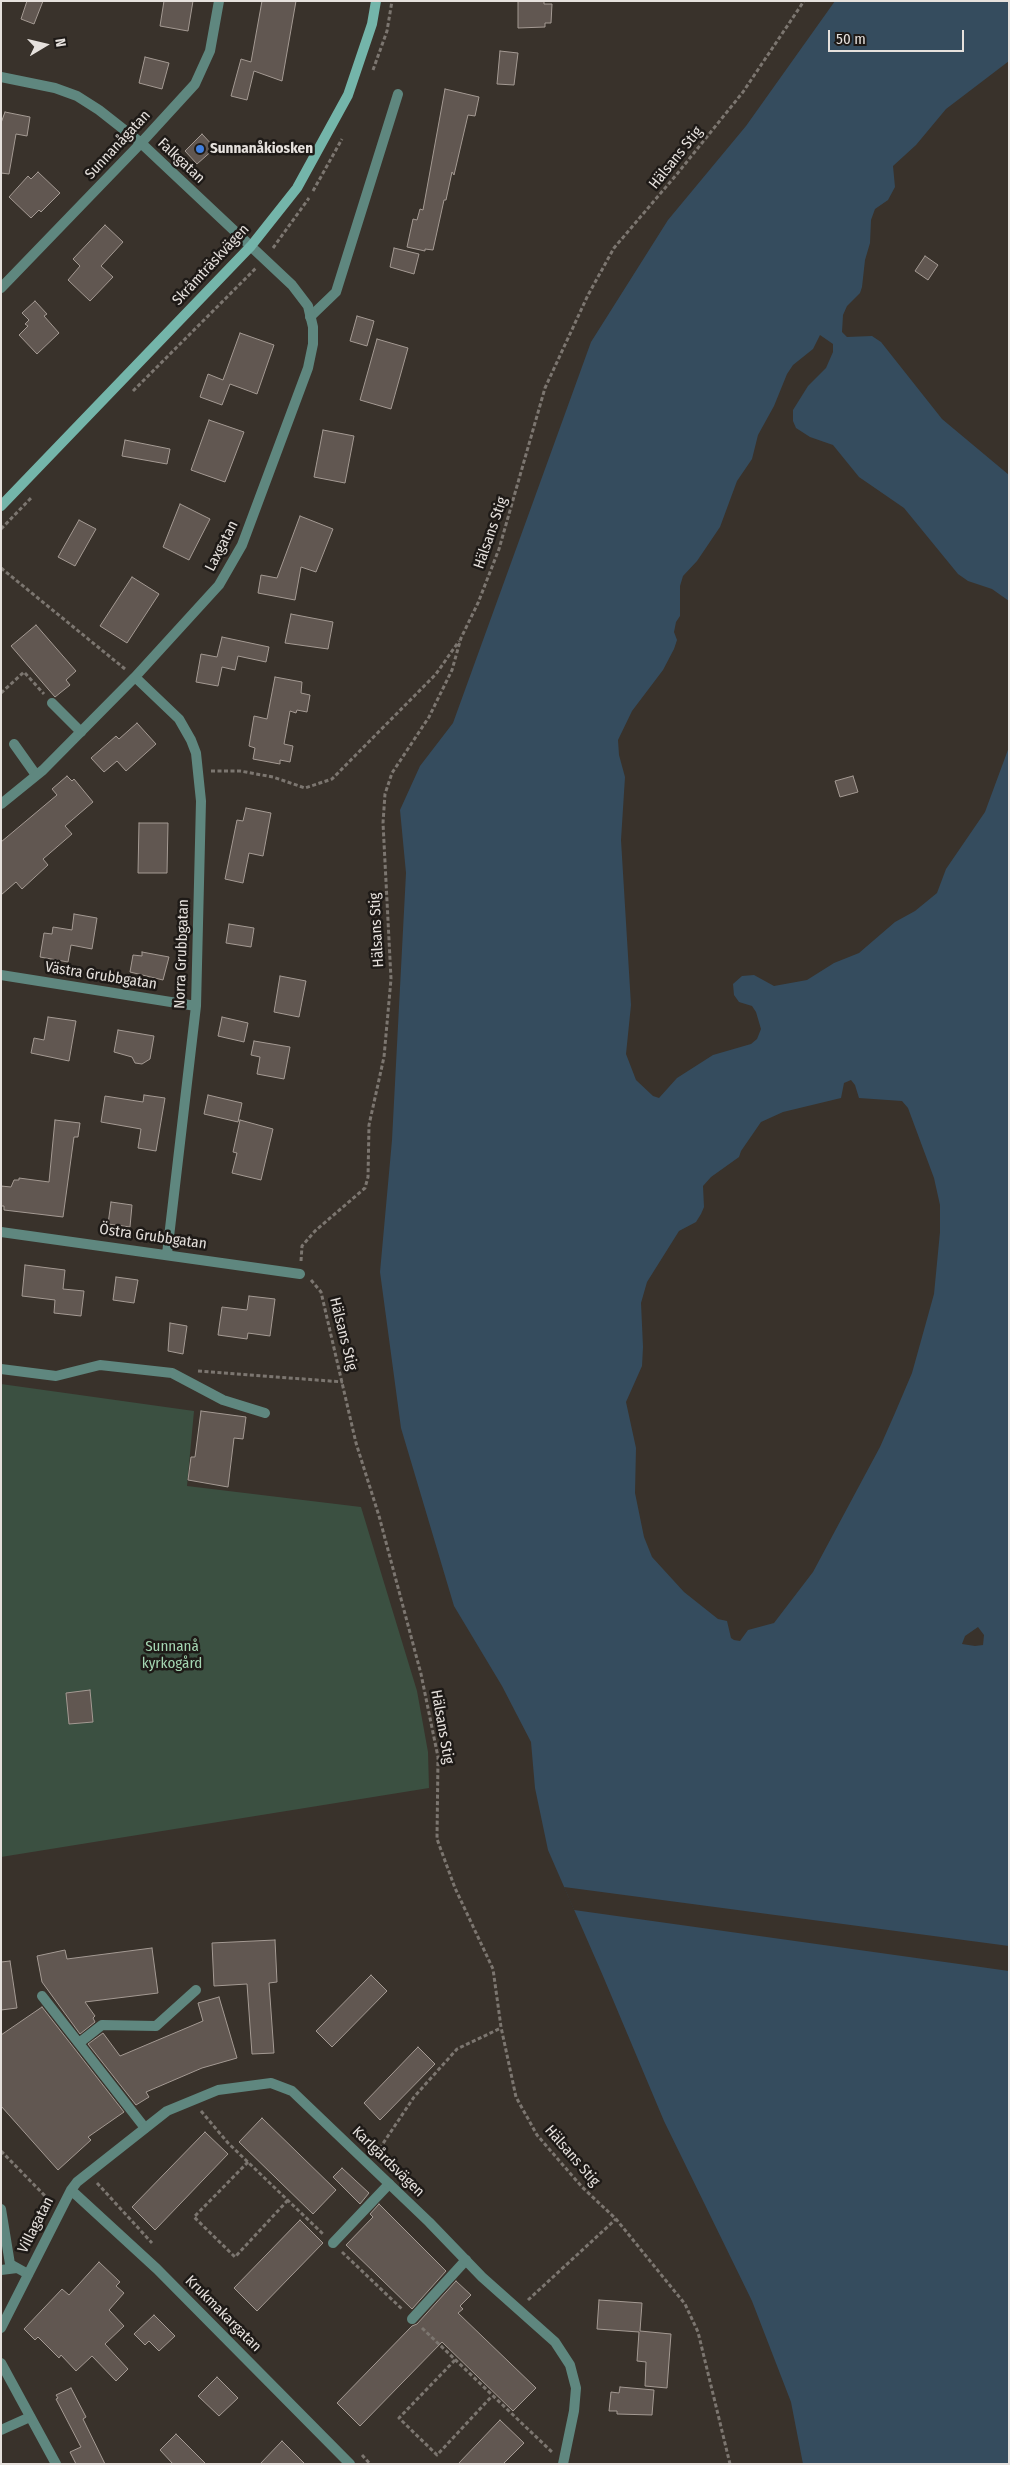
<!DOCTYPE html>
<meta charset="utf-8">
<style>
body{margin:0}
#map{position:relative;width:1010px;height:2465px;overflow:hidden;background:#39322b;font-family:"Fira Sans Condensed",sans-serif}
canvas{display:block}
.frame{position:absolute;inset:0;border:2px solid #e6e1dd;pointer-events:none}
.north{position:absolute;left:20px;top:20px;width:50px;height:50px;-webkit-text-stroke:4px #1e1a17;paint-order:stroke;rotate:81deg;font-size:14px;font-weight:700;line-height:20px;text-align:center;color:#e6e1dd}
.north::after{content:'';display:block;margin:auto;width:18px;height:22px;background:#e6e1dd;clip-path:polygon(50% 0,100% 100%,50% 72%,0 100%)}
.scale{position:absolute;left:828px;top:30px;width:136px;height:22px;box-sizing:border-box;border:2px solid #e6e1dd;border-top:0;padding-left:6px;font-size:15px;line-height:18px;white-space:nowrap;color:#e6e1dd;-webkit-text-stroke:4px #1e1a17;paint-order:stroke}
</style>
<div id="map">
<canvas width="1010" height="2465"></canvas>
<div class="frame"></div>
<div class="north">N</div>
<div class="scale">50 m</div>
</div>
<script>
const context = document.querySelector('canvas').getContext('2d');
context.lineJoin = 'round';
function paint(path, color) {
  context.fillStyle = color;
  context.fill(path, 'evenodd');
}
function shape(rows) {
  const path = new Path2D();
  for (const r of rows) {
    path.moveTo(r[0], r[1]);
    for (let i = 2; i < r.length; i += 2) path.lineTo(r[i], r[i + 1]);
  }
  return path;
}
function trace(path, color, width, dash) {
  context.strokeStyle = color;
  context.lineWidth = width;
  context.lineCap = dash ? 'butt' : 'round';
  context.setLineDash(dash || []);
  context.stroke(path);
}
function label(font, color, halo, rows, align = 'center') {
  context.font = font + ' "Fira Sans Condensed",sans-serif';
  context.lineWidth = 5;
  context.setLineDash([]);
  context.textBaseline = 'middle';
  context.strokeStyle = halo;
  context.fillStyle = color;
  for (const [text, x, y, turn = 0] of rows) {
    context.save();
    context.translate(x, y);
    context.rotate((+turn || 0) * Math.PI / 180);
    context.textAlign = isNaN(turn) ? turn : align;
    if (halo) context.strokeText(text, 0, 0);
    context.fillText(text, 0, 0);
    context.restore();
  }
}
paint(shape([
 [1,1384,194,1411,187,1486,361,1507,417,1691,428,1752,429,1788,1,1857]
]), '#3b5041');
paint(shape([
 [835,1,1009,1,1009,61,946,109,916,145,893,166,895,187,888,200,875,209,871,220,870,243,865,260,862,287,860,293,847,306,843,315,842,332,847,337,872,336,881,342,942,419,1009,475,1009,601,992,589,968,581,958,574,904,508,859,477,833,445,810,437,796,428,793,421,793,410,808,386,826,368,833,352,833,344,820,335,813,349,793,365,787,374,774,406,758,435,752,459,737,481,720,527,697,561,683,576,680,586,680,616,676,622,674,632,677,640,674,649,663,670,632,711,618,740,619,755,625,777,621,840,631,1005,626,1054,636,1080,653,1096,659,1098,677,1078,713,1055,751,1044,757,1039,761,1029,756,1012,752,1006,739,1002,734,995,733,984,742,976,754,975,774,986,807,980,834,963,859,953,895,922,915,911,937,893,946,869,985,812,1009,747,1009,2464,803,2464,791,2402,752,2301,664,2121,603,1976,548,1850,535,1788,531,1742,502,1686,454,1606,401,1428,380,1272,392,1140,406,873,400,810,420,766,453,723,591,342,668,220,746,126],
 [851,1080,855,1085,859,1098,902,1101,908,1108,934,1178,940,1205,940,1232,934,1294,912,1373,895,1413,880,1447,813,1572,774,1623,748,1630,740,1641,734,1640,731,1638,727,1621,718,1619,684,1592,652,1557,644,1537,635,1493,636,1448,626,1402,642,1366,643,1347,641,1303,647,1282,679,1231,696,1222,701,1214,704,1207,703,1186,711,1177,739,1157,741,1151,761,1122,783,1112,841,1098,844,1083],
 [978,1627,984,1635,983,1645,975,1646,962,1644,965,1636]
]), '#354c5e');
paint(shape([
 [564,1887,1009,1946,1009,1971,574,1910]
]), '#39322b');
const building = shape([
 [27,1,43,1,34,24,21,19,27,1],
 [164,1,193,1,188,31,160,26,164,1],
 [262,1,296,1,282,81,254,71,247,100,231,96,241,59,251,62,262,1],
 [518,1,544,1,544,4,552,4,551,23,545,23,545,27,518,28,518,1],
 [500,51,518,53,514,85,497,84,500,51],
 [145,57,169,63,162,89,139,83,145,57],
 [445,89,479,97,475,116,468,115,454,175,452,172,446,200,444,200,433,250,425,249,425,251,407,247,413,219,417,220,420,209,423,210,445,89],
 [5,112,30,117,27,136,16,134,9,174,1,173,1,123,5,112],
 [202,134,215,148,197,164,185,151,202,134],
 [38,172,60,193,41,212,39,210,31,218,9,197,28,176,31,179,38,172],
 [105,225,123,242,101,266,113,277,90,301,68,280,80,266,73,259,105,225],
 [394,248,419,254,414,274,390,267,394,248],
 [925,256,938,265,928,280,915,271,925,256],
 [35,301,47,314,44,316,59,333,37,354,19,335,28,326,25,324,29,320,22,313,35,301],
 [357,316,374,321,367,346,350,341,357,316],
 [240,333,274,345,257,394,230,384,222,405,200,397,208,374,223,380,240,333],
 [377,339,408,348,391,409,360,400,377,339],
 [209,420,244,432,225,482,191,470,209,420],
 [323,430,354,436,345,483,314,477,323,430],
 [125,440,170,449,167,464,122,456,125,440],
 [180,504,210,519,189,560,163,547,180,504],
 [300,516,333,529,316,572,301,567,295,600,258,593,261,575,277,578,300,516],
 [79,520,96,529,75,566,58,557,79,520],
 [132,577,159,594,127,643,100,626,132,577],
 [291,614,333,622,328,649,285,643,291,614],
 [36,625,76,671,66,680,70,685,55,697,11,646,36,625],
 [222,637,269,647,266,662,238,656,235,670,222,667,218,686,196,682,201,654,217,657,222,637],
 [275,677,302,682,301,693,310,695,307,712,297,710,296,713,290,711,284,744,293,746,290,762,280,760,280,764,253,759,255,748,249,746,254,716,267,719,275,677],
 [137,723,156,744,126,771,117,761,104,772,91,758,116,736,119,739,137,723],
 [67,776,72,781,74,779,93,802,65,826,72,834,43,859,48,865,22,889,16,882,1,895,1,842,57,795,52,789,67,776],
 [853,776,858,792,840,797,835,781,853,776],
 [246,808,271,813,263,856,249,853,243,883,225,879,237,820,243,821,246,808],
 [139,823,168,823,167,873,138,873,139,823],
 [74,914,97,918,92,949,71,945,68,962,40,957,44,933,52,934,53,927,72,930,74,914],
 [229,924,254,928,251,947,226,943,229,924],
 [142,952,169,957,163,980,130,972,133,955,142,956,142,952],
 [280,976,306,981,299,1017,274,1012,280,976],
 [48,1017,76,1021,69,1061,31,1053,34,1038,44,1040,48,1017],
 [222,1017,248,1023,244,1042,218,1036,222,1017],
 [118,1030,154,1036,150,1059,142,1064,135,1063,132,1057,114,1052,118,1030],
 [254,1041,290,1047,284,1079,257,1074,260,1057,251,1055,254,1041],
 [144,1095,165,1098,156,1151,138,1148,141,1129,101,1122,105,1096,143,1102,144,1095],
 [208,1095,242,1103,238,1122,204,1114,208,1095],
 [55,1120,80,1123,78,1137,74,1137,63,1217,4,1210,4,1206,1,1206,1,1186,11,1187,14,1180,19,1180,19,1178,49,1182,55,1120],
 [240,1120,273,1129,261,1180,232,1173,237,1153,233,1152,240,1120],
 [111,1202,132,1205,130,1227,108,1224,111,1202],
 [25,1265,65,1270,63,1289,84,1291,81,1316,54,1313,55,1300,22,1296,25,1265],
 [116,1277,138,1280,134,1303,113,1300,116,1277],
 [249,1296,275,1299,270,1336,248,1333,247,1339,218,1335,222,1307,247,1310,249,1296],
 [170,1323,187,1326,183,1354,168,1351,170,1323],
 [201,1411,246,1417,243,1439,234,1438,228,1487,188,1480,191,1457,195,1457,201,1411],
 [90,1690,93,1722,69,1724,66,1693,90,1690],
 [275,1940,277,1982,269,1983,274,2053,252,2054,247,1984,214,1986,212,1943,275,1940],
 [152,1948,158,1993,85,2002,95,2016,93,2018,95,2022,80,2034,42,1982,37,1956,65,1950,67,1959,152,1948],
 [10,1961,17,2008,1,2010,1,1962,10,1961],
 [371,1975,387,1991,332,2047,316,2031,371,1975],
 [219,1997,237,2058,202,2068,146,2092,149,2097,136,2105,88,2044,103,2033,120,2056,203,2021,198,2003,219,1997],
 [42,2007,124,2112,88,2137,91,2140,58,2170,1,2106,1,2035,42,2007],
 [418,2047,435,2064,380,2120,364,2103,418,2047],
 [262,2118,336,2190,313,2214,239,2142,262,2118],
 [205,2132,228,2154,155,2230,132,2207,205,2132],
 [342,2168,369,2193,360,2204,333,2177,342,2168],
 [379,2204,446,2271,412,2309,346,2245,373,2217,370,2214,379,2204],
 [300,2220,323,2243,257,2311,234,2288,300,2220],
 [99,2262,120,2282,116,2286,124,2293,109,2310,124,2326,105,2344,128,2369,116,2381,92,2356,76,2371,61,2355,59,2358,38,2337,35,2340,24,2329,62,2289,69,2295,99,2262],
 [456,2281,471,2295,460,2306,463,2309,458,2313,536,2388,513,2411,442,2342,360,2426,337,2403,412,2326,417,2324,456,2281],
 [599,2300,642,2303,640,2331,671,2334,667,2388,645,2386,646,2362,637,2361,639,2332,597,2329,599,2300],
 [154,2315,175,2336,159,2351,149,2341,145,2345,134,2334,154,2315],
 [217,2377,238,2398,219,2416,198,2396,217,2377],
 [620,2387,654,2390,652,2415,617,2414,617,2411,609,2411,611,2392,619,2393,620,2387],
 [71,2388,86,2417,83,2419,105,2464,76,2464,70,2452,81,2447,56,2399,58,2398,56,2395,71,2388],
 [500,2420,524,2443,503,2464,458,2464,500,2420],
 [176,2434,206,2464,173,2464,160,2450,176,2434],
 [282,2441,305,2464,260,2464,282,2441]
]);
paint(building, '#615751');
trace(building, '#a49a93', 1);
trace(shape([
 [373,70,387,31,392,1],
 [313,191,342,139],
 [273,248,309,198],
 [133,391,256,268],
 [1,529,32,497],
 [1,568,125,669],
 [1,693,24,672,44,694],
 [211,771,240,771,273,777,305,788,332,779,436,674,459,641],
 [301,1261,302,1246,315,1231,365,1188,368,1177,369,1125,384,1057,391,979,383,823,385,794,392,773,429,717,452,670,461,638,478,603,499,549,545,388,588,295,614,248,677,174,743,92,804,1],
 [311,1280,321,1292,356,1443,379,1516,421,1674,438,1757,437,1839,455,1888,493,1969,501,2027,516,2097,537,2135,582,2187,616,2219,685,2304,698,2332,730,2464],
 [198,1371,343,1382],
 [201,2111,228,2143,323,2234],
 [1,2151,51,2202],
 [376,2154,414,2097,457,2049,501,2028],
 [248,2162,194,2217,235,2257,288,2200],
 [97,2183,152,2243],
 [342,2252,403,2310],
 [528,2300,616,2219],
 [422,2328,553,2453],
 [455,2360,399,2418,437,2455,492,2396],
 [362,2455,370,2464]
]), '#7c7670', 3, [4, 2.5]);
trace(shape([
 [310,317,336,292,398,94],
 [52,703,81,732],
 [14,744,36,775],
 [1,1369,56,1376,100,1365,172,1373,223,1400,265,1413],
 [42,1996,145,2128],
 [79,2043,102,2025,156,2026,196,1990],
 [1,2209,10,2264,28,2274],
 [333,2243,389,2184],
 [1,2270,17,2268],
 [412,2319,466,2260],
 [1,2430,30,2417]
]), '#5f877f', 10);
trace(shape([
 [1,77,55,88,77,96,99,110,141,143,292,285,308,306,313,327,313,344,308,368,242,545,219,585,135,677,43,770,1,804],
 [1,288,141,143,195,84,210,51,219,1],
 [135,677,179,719,191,740,196,753,201,801,196,1006,167,1254],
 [1,975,196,1006],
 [1,1232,300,1274],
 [71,2190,157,2269,350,2464],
 [1,2328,71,2190,77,2182,167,2111,218,2090,271,2083,292,2091,429,2222,482,2277,555,2342,570,2365,576,2388,574,2411,563,2464],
 [1,2363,56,2464]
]), '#5f877f', 10);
trace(shape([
 [1,506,251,246,297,188,348,95,372,24,376,1]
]), '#74b5aa', 10);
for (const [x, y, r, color] of [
 [200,149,5,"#3f7fe0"]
]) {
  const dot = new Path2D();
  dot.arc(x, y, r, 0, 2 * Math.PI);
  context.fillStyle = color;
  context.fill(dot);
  trace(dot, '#1e1a17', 2);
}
label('15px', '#e6e1dd', '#1e1a17', [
 ["Sunnanågatan",118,145,-47],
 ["Hälsans Stig",676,158,-51],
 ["Falkgatan",181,161,43],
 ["Skråmträskvägen",211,265,-47],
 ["Hälsans Stig",491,533,-71],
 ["Laxgatan",222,546,-63],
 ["Hälsans Stig",377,930,-93],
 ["Norra Grubbgatan",182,954,-88],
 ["Västra Grubbgatan",101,976,9],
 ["Östra Grubbgatan",153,1237,8],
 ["Hälsans Stig",343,1334,76],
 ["Hälsans Stig",442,1727,80],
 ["Hälsans Stig",572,2156,49],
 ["Karlgårdsvägen",388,2162,44],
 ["Villagatan",36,2225,-63],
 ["Krukmakargatan",223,2314,45]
]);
label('bold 15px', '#e6e1dd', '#1e1a17', [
 ["Sunnanåkiosken",210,149]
], 'left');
label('15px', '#a4d6b2', '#1e1a17', [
 ["Sunnanå",172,1647],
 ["kyrkogård",172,1664]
]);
</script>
